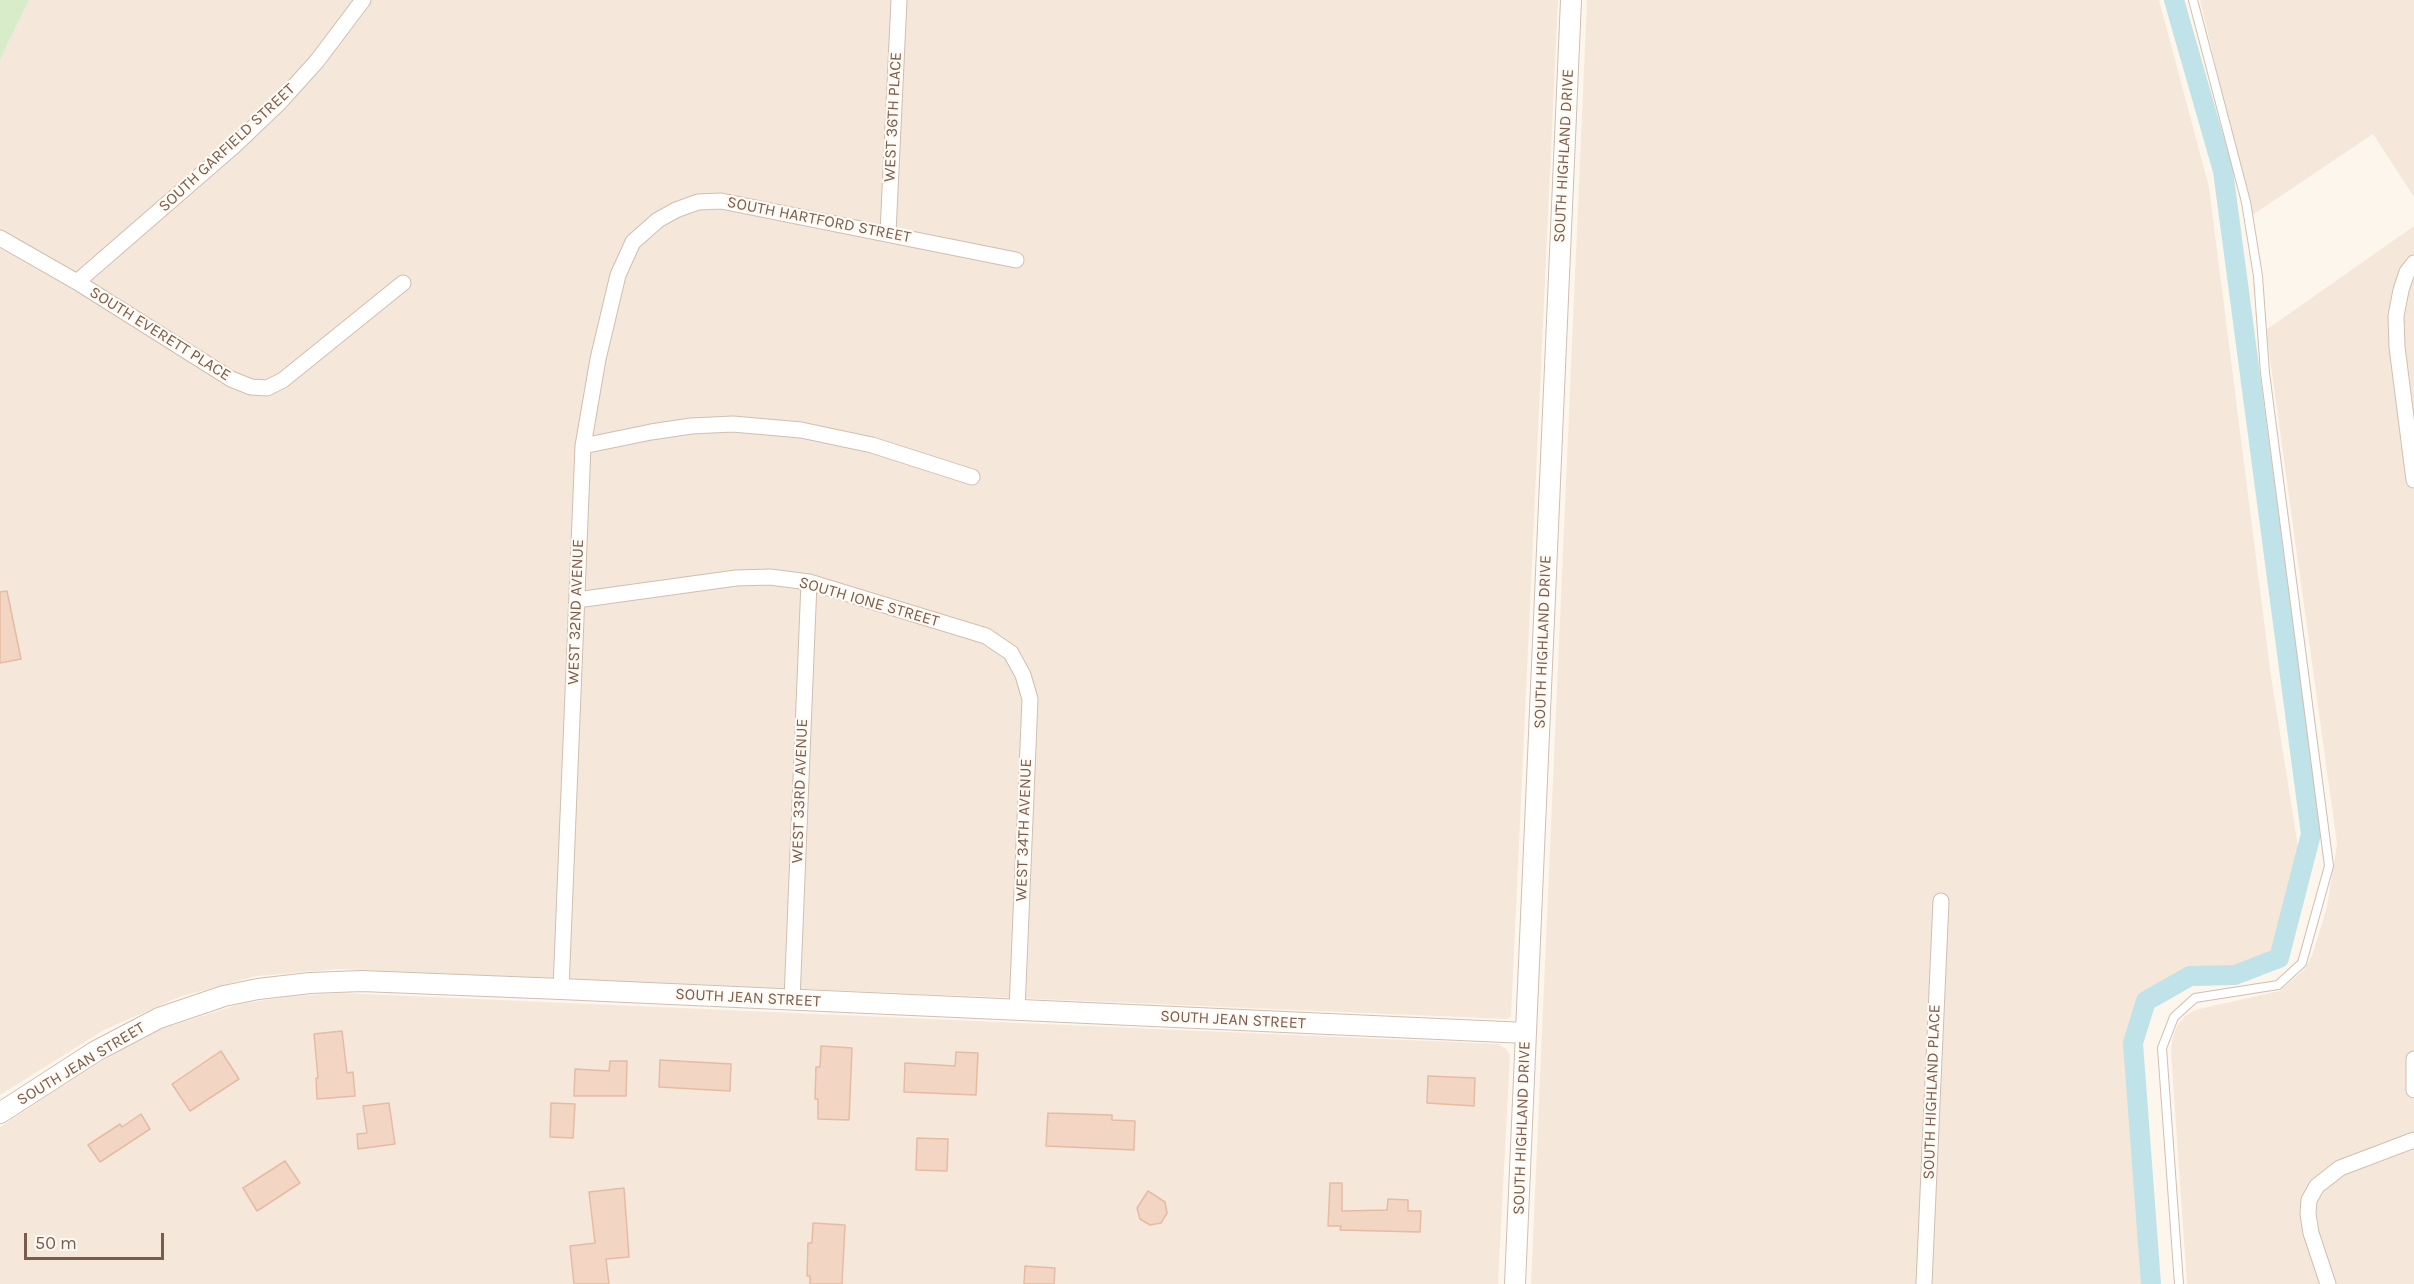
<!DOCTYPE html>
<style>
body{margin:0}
#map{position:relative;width:2414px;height:1284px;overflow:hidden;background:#fdf6ec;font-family:Karla,sans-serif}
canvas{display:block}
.scale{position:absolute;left:24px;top:1233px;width:140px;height:27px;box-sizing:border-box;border:3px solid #7a5c4d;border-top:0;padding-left:8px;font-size:18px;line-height:21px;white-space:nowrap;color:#7a5c4d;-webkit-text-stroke:4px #fffaf3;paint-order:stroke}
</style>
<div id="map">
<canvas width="2414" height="1284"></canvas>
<div class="scale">50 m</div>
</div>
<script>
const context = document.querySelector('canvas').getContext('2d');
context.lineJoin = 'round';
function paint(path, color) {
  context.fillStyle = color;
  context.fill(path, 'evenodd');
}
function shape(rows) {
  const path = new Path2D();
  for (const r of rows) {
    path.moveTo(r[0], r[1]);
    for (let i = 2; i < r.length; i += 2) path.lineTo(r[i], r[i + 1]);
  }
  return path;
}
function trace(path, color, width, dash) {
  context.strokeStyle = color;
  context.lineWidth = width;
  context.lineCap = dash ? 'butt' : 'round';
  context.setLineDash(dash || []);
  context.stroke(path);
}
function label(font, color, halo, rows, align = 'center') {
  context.font = font + ' Karla,sans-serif';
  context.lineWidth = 4.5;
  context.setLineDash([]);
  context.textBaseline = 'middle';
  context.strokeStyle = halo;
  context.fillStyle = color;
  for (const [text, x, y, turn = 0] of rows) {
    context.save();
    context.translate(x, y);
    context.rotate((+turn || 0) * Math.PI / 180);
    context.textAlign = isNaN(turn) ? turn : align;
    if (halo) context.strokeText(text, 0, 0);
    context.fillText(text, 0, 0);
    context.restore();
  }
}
paint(shape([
 [29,0,1558,0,1511,1017,1506,1019,339,969,257,976,179,997,104,1030,0,1095,0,60],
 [1587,0,2159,0,2209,187,2271,676,2301,866,2294,916,2285,939,2275,956,2261,966,2190,976,2168,983,2150,997,2128,1035,2127,1057,2143,1284,1531,1284],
 [2200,0,2414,0,2414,197,2373,134,2251,216],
 [2414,226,2414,1284,2187,1284,2171,1053,2172,1040,2177,1026,2185,1016,2195,1010,2279,991,2304,970,2312,956,2327,907,2337,844,2266,330],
 [341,993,1498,1044,1506,1049,1510,1055,1498,1284,0,1284,0,1127,87,1070,123,1048,161,1029,240,1004,292,996]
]), '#f5e8da');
paint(shape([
 [0,0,29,0,0,60]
]), '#d8ecc9');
trace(shape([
 [2151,1284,2133,1043,2146,1001,2190,976,2235,975,2279,958,2311,834,2223,171,2174,0]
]), '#bfe3e8', 20);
const building = shape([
 [7,591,21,659,0,663,0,592,7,591],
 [342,1031,347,1073,353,1072,355,1096,317,1099,316,1078,318,1078,314,1034,342,1031],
 [821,1046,852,1048,849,1120,818,1119,818,1099,815,1099,816,1067,820,1067,821,1046],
 [221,1051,239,1079,190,1111,172,1084,221,1051],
 [956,1052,978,1053,976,1095,904,1092,905,1063,955,1066,956,1052],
 [660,1060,731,1064,730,1091,659,1087,660,1060],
 [610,1061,627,1061,626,1096,574,1096,575,1069,609,1071,610,1061],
 [1428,1076,1475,1078,1474,1106,1427,1103,1428,1076],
 [389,1103,395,1144,358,1149,357,1134,367,1133,363,1106,389,1103],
 [551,1103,575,1104,573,1138,550,1137,551,1103],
 [1048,1113,1112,1115,1112,1120,1135,1121,1134,1150,1046,1146,1048,1113],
 [141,1114,150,1129,100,1162,88,1145,120,1124,122,1127,141,1114],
 [917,1138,948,1139,947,1171,916,1170,917,1138],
 [285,1161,300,1183,257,1211,243,1188,285,1161],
 [1330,1183,1342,1183,1342,1211,1387,1210,1388,1199,1408,1200,1408,1211,1421,1211,1420,1232,1340,1230,1341,1226,1328,1226,1330,1183],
 [624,1188,629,1257,606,1259,609,1284,574,1284,570,1246,595,1243,589,1192,624,1188],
 [1148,1191,1165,1202,1167,1213,1161,1223,1150,1225,1140,1219,1137,1208,1148,1191],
 [813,1223,845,1225,842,1284,810,1284,810,1276,807,1276,808,1243,812,1243,813,1223],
 [1025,1266,1055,1268,1054,1284,1024,1284,1025,1266]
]);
paint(building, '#f3d5c3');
trace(building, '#e6bba3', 1.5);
const service = shape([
 [2179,1284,2162,1048,2174,1017,2195,998,2278,985,2302,963,2329,866,2265,373,2258,276,2246,202,2193,0]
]);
const minor = shape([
 [888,233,899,0],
 [0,238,77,282,231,379,251,387,267,388,283,380,403,283],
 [2414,263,2407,272,2401,290,2396,316,2397,347,2414,480],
 [77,282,235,145,280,102,317,61,363,0],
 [583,446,651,432,691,426,733,424,801,430,872,445,972,477],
 [577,600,736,578,770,577,809,582,986,636,1011,653,1023,675,1030,699,1017,1010],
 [561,989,583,446,598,359,618,275,633,242,658,220,676,210,698,202,721,201,1016,260],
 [792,1000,809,582],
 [2414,1059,2414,1090],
 [1924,1284,1941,901],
 [2328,1284,2311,1233,2308,1214,2309,1200,2317,1186,2340,1168,2414,1140]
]);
const tertiary = shape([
 [0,1113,96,1051,159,1018,224,996,258,989,310,983,362,981,561,989,1526,1033],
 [1515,1284,1571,0]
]);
trace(service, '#d1beb0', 10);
trace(minor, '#d1beb0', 17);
trace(tertiary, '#d1beb0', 22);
trace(service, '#fff', 8);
trace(minor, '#fff', 15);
trace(tertiary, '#fff', 20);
label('16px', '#7a5c4d', '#fffaf3', [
 ["WEST 36TH PLACE",893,117,-87],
 ["SOUTH GARFIELD STREET",227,148,-43],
 ["SOUTH HIGHLAND DRIVE",1564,156,-87],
 ["SOUTH HARTFORD STREET",819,220,11],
 ["SOUTH EVERETT PLACE",160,334,32],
 ["SOUTH IONE STREET",869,602,16],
 ["WEST 32ND AVENUE",576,612,-88],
 ["SOUTH HIGHLAND DRIVE",1543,642,-88],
 ["WEST 33RD AVENUE",800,791,-88],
 ["WEST 34TH AVENUE",1024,830,-88],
 ["SOUTH JEAN STREET",748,998,3],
 ["SOUTH JEAN STREET",1233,1020,3],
 ["SOUTH JEAN STREET",81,1064,-31],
 ["SOUTH HIGHLAND PLACE",1932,1092,-88],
 ["SOUTH HIGHLAND DRIVE",1522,1128,-88]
]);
</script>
